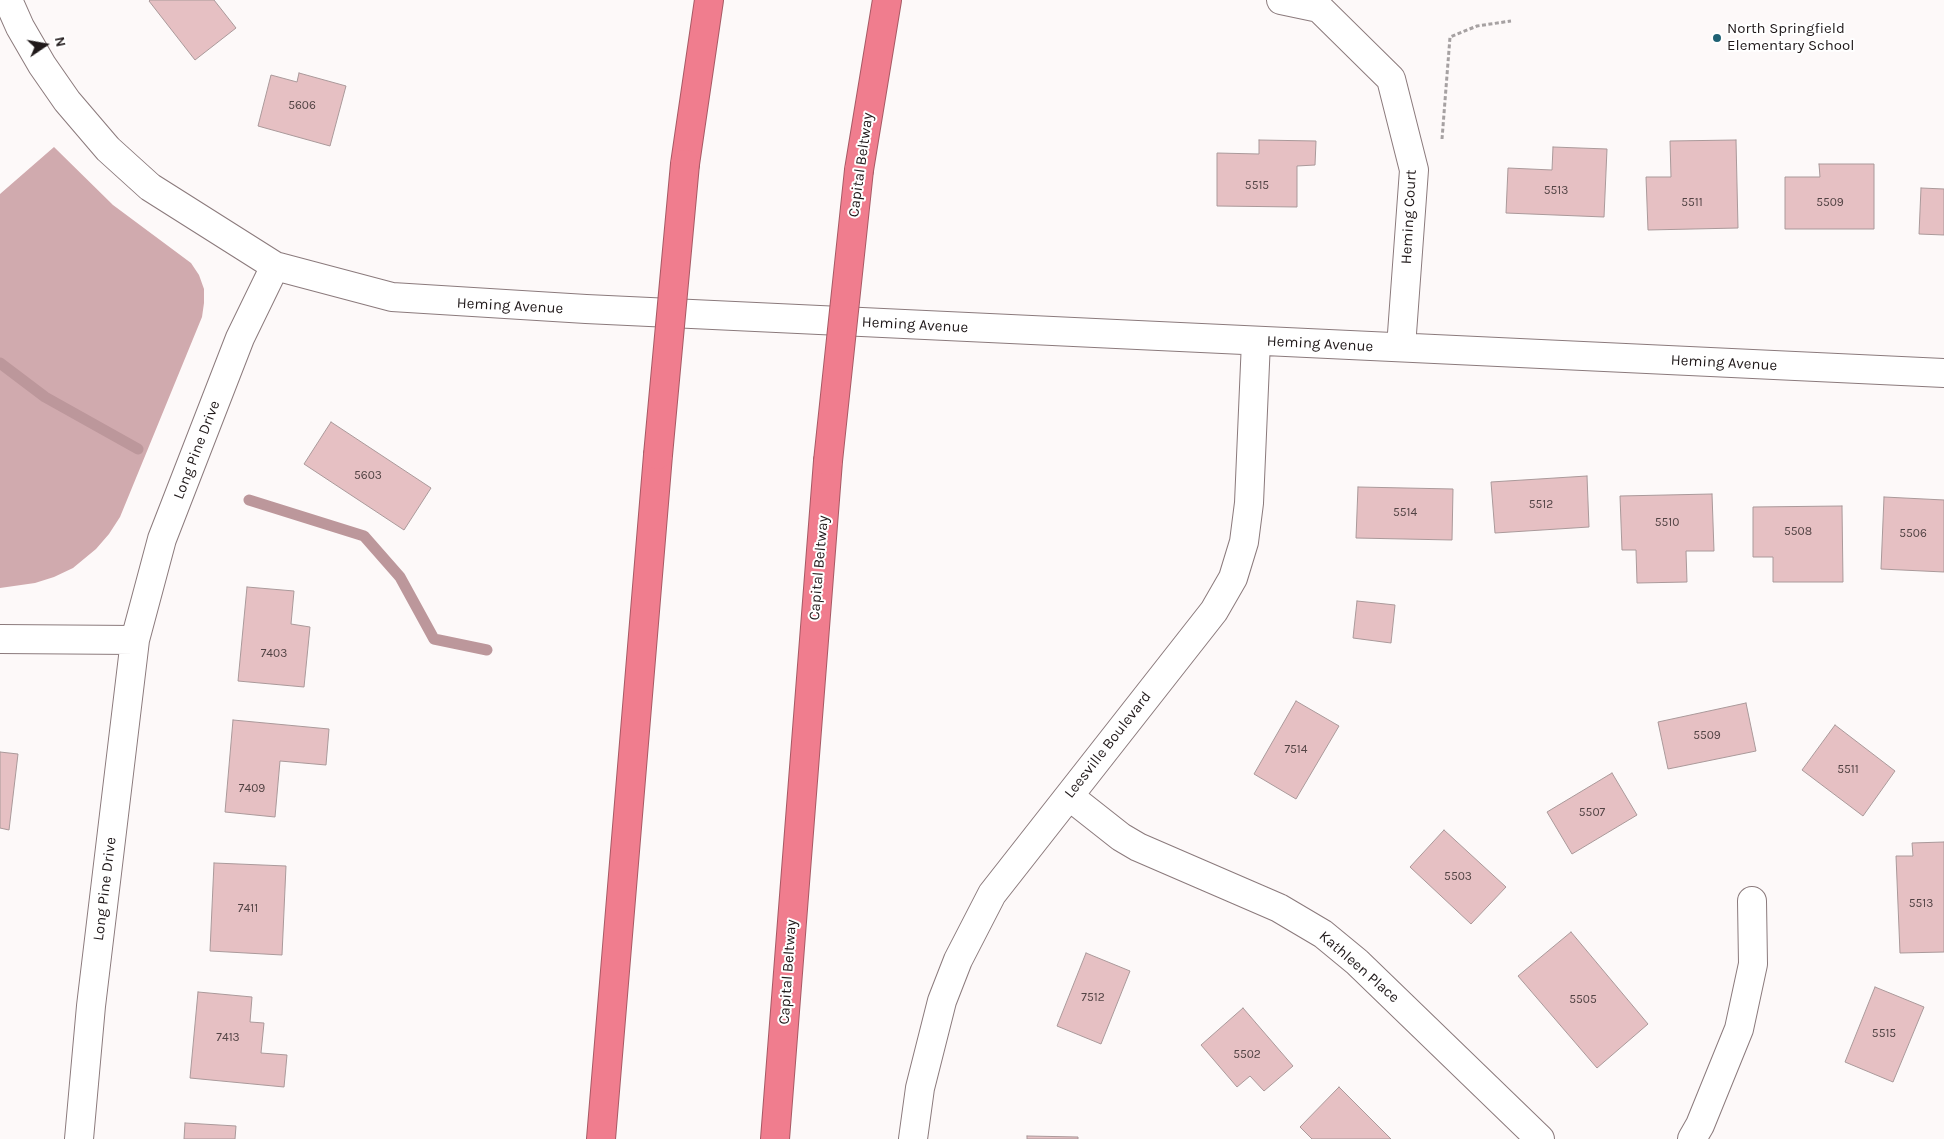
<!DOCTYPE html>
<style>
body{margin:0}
#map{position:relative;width:1944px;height:1139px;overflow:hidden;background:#fdf9f9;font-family:Karla,sans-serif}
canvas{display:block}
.north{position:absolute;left:20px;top:20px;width:50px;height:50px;-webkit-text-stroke:4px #fff;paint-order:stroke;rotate:78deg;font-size:14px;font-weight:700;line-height:20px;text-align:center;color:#20191a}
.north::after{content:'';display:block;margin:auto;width:18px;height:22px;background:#20191a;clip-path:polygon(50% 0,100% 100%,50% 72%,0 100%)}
</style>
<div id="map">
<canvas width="1944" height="1139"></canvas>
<div class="north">N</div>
</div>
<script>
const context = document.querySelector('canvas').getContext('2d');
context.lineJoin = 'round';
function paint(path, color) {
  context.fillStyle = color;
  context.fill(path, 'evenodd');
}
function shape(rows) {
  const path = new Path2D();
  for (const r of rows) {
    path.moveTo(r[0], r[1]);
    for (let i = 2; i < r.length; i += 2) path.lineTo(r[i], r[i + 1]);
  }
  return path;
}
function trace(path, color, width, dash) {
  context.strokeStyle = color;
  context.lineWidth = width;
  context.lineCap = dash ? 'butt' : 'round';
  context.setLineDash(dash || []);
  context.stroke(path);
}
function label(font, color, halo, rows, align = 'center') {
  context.font = font + ' Karla,sans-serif';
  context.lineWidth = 4;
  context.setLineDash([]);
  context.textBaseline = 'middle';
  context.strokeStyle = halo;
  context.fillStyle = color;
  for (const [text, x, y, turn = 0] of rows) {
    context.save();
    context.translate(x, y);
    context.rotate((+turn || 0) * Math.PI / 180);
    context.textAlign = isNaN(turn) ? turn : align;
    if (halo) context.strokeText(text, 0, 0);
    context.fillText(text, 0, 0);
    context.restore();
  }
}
paint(shape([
 [54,147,113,205,191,263,199,275,204,289,204,303,202,317,120,517,109,534,96,549,73,568,54,577,35,583,0,588,0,194]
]), '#d0aaae');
trace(shape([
 [0,363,45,397,138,449],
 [249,500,364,536,400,577,434,639,487,650]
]), '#bc979b', 11);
const building = shape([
 [150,0,214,0,236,28,195,60,149,1,150,0],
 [299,73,346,86,330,146,258,126,271,75,297,82,299,73],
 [1259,140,1316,141,1315,165,1297,166,1297,207,1217,206,1217,153,1259,154,1259,140],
 [1736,140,1738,228,1648,230,1646,177,1671,177,1670,141,1736,140],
 [1553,147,1607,149,1604,217,1506,213,1508,168,1552,170,1553,147],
 [1819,164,1874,164,1874,229,1785,229,1785,177,1820,177,1819,164],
 [1921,188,1944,189,1944,235,1919,234,1921,188],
 [331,422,431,488,404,530,304,464,331,422],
 [1587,476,1589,527,1495,533,1491,482,1587,476],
 [1358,487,1453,489,1452,540,1356,538,1358,487],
 [1712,494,1714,551,1686,551,1687,582,1637,583,1636,550,1622,550,1620,496,1712,494],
 [1884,497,1944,500,1944,572,1881,569,1884,497],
 [1842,506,1843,582,1773,582,1773,557,1753,557,1753,507,1842,506],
 [247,587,294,591,291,624,310,627,304,687,238,681,247,587],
 [1357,601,1395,605,1391,643,1353,638,1357,601],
 [1296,701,1339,726,1296,799,1254,774,1296,701],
 [1746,703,1756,751,1668,769,1658,722,1746,703],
 [233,720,329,729,326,765,280,761,275,817,225,812,233,720],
 [1835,725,1895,771,1863,816,1802,770,1835,725],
 [0,752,18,754,9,830,0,828,0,752],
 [1612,773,1637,815,1572,854,1547,812,1612,773],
 [1444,830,1506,887,1471,924,1410,867,1444,830],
 [1944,842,1944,952,1900,953,1896,856,1913,856,1912,843,1944,842],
 [214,863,286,866,282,955,210,951,214,863],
 [1571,932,1648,1024,1597,1068,1518,976,1571,932],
 [1086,953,1130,971,1101,1044,1057,1026,1086,953],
 [1875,987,1924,1007,1893,1082,1845,1062,1875,987],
 [198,992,252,997,250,1022,264,1023,261,1053,287,1055,284,1087,190,1078,198,992],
 [1243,1008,1293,1066,1264,1091,1250,1076,1237,1087,1201,1045,1243,1008],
 [1339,1087,1391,1139,1312,1139,1300,1127,1339,1087],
 [185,1123,236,1126,235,1139,184,1139,185,1123],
 [1027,1136,1078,1137,1078,1139,1027,1139,1027,1136]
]);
paint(building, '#e6c0c3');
trace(building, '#aa999a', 1);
const minor = shape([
 [8,0,20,27,42,65,67,101,108,149,150,187,275,266,392,297,586,309,1944,373],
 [1281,0,1319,8,1391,79,1414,170,1401,347],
 [0,639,135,640],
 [1069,796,1121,837,1138,847,1279,908,1323,934,1357,962,1540,1139],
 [79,1139,91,1006,135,640,162,539,240,338,275,266],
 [913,1139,920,1088,942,1001,958,960,992,894,1214,611,1233,578,1244,542,1249,503,1256,341],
 [1692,1139,1700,1125,1739,1029,1753,964,1752,901]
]);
const highway = shape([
 [685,164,709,0],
 [859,170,887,0],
 [601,1139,658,455],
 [775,1139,828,461]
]);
trace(minor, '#8b7a7c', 30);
trace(highway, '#a75a65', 30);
trace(shape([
 [1442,139,1450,37,1477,26,1511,21]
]), '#a6a1a2', 3, [4, 2.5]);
trace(minor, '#fff', 28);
trace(highway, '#f07d8e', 28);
const highwayBridge = shape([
 [658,455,685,164],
 [828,461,859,170]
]);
trace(highwayBridge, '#a75a65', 30, []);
trace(highwayBridge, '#f07d8e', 28);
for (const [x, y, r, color] of [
 [1717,38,5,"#1f6174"]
]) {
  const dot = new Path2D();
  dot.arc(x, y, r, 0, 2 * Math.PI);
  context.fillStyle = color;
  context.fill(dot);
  trace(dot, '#fff', 2);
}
label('12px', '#524344', null, [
 ["5606",302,106],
 ["5515",1257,186],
 ["5513",1556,191],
 ["5511",1692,203],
 ["5509",1830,203],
 ["5603",368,476],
 ["5512",1541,505],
 ["5514",1405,513],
 ["5510",1667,523],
 ["5508",1798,532],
 ["5506",1913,534],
 ["7403",274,654],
 ["5509",1707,736],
 ["7514",1296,750],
 ["5511",1848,770],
 ["7409",252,789],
 ["5507",1592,813],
 ["5503",1458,877],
 ["5513",1921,904],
 ["7411",248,909],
 ["7512",1093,998],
 ["5505",1583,1000],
 ["5515",1884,1034],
 ["7413",228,1038],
 ["5502",1247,1055]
]);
label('15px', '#20191a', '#fff', [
 ["North Springfield",1727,29],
 ["Elementary School",1727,46]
], 'left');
label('15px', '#20191a', '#fff', [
 ["Capital Beltway",861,165,-82],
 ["Heming Court",1409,217,-87],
 ["Heming Avenue",510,306,3],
 ["Heming Avenue",915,325,3],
 ["Heming Avenue",1320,344,3],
 ["Heming Avenue",1724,363,3],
 ["Long Pine Drive",197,450,-69],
 ["Capital Beltway",819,568,-85],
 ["Leesville Boulevard",1108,745,-52],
 ["Long Pine Drive",105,889,-83],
 ["Kathleen Place",1359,967,41],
 ["Capital Beltway",788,972,-86]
]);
</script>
